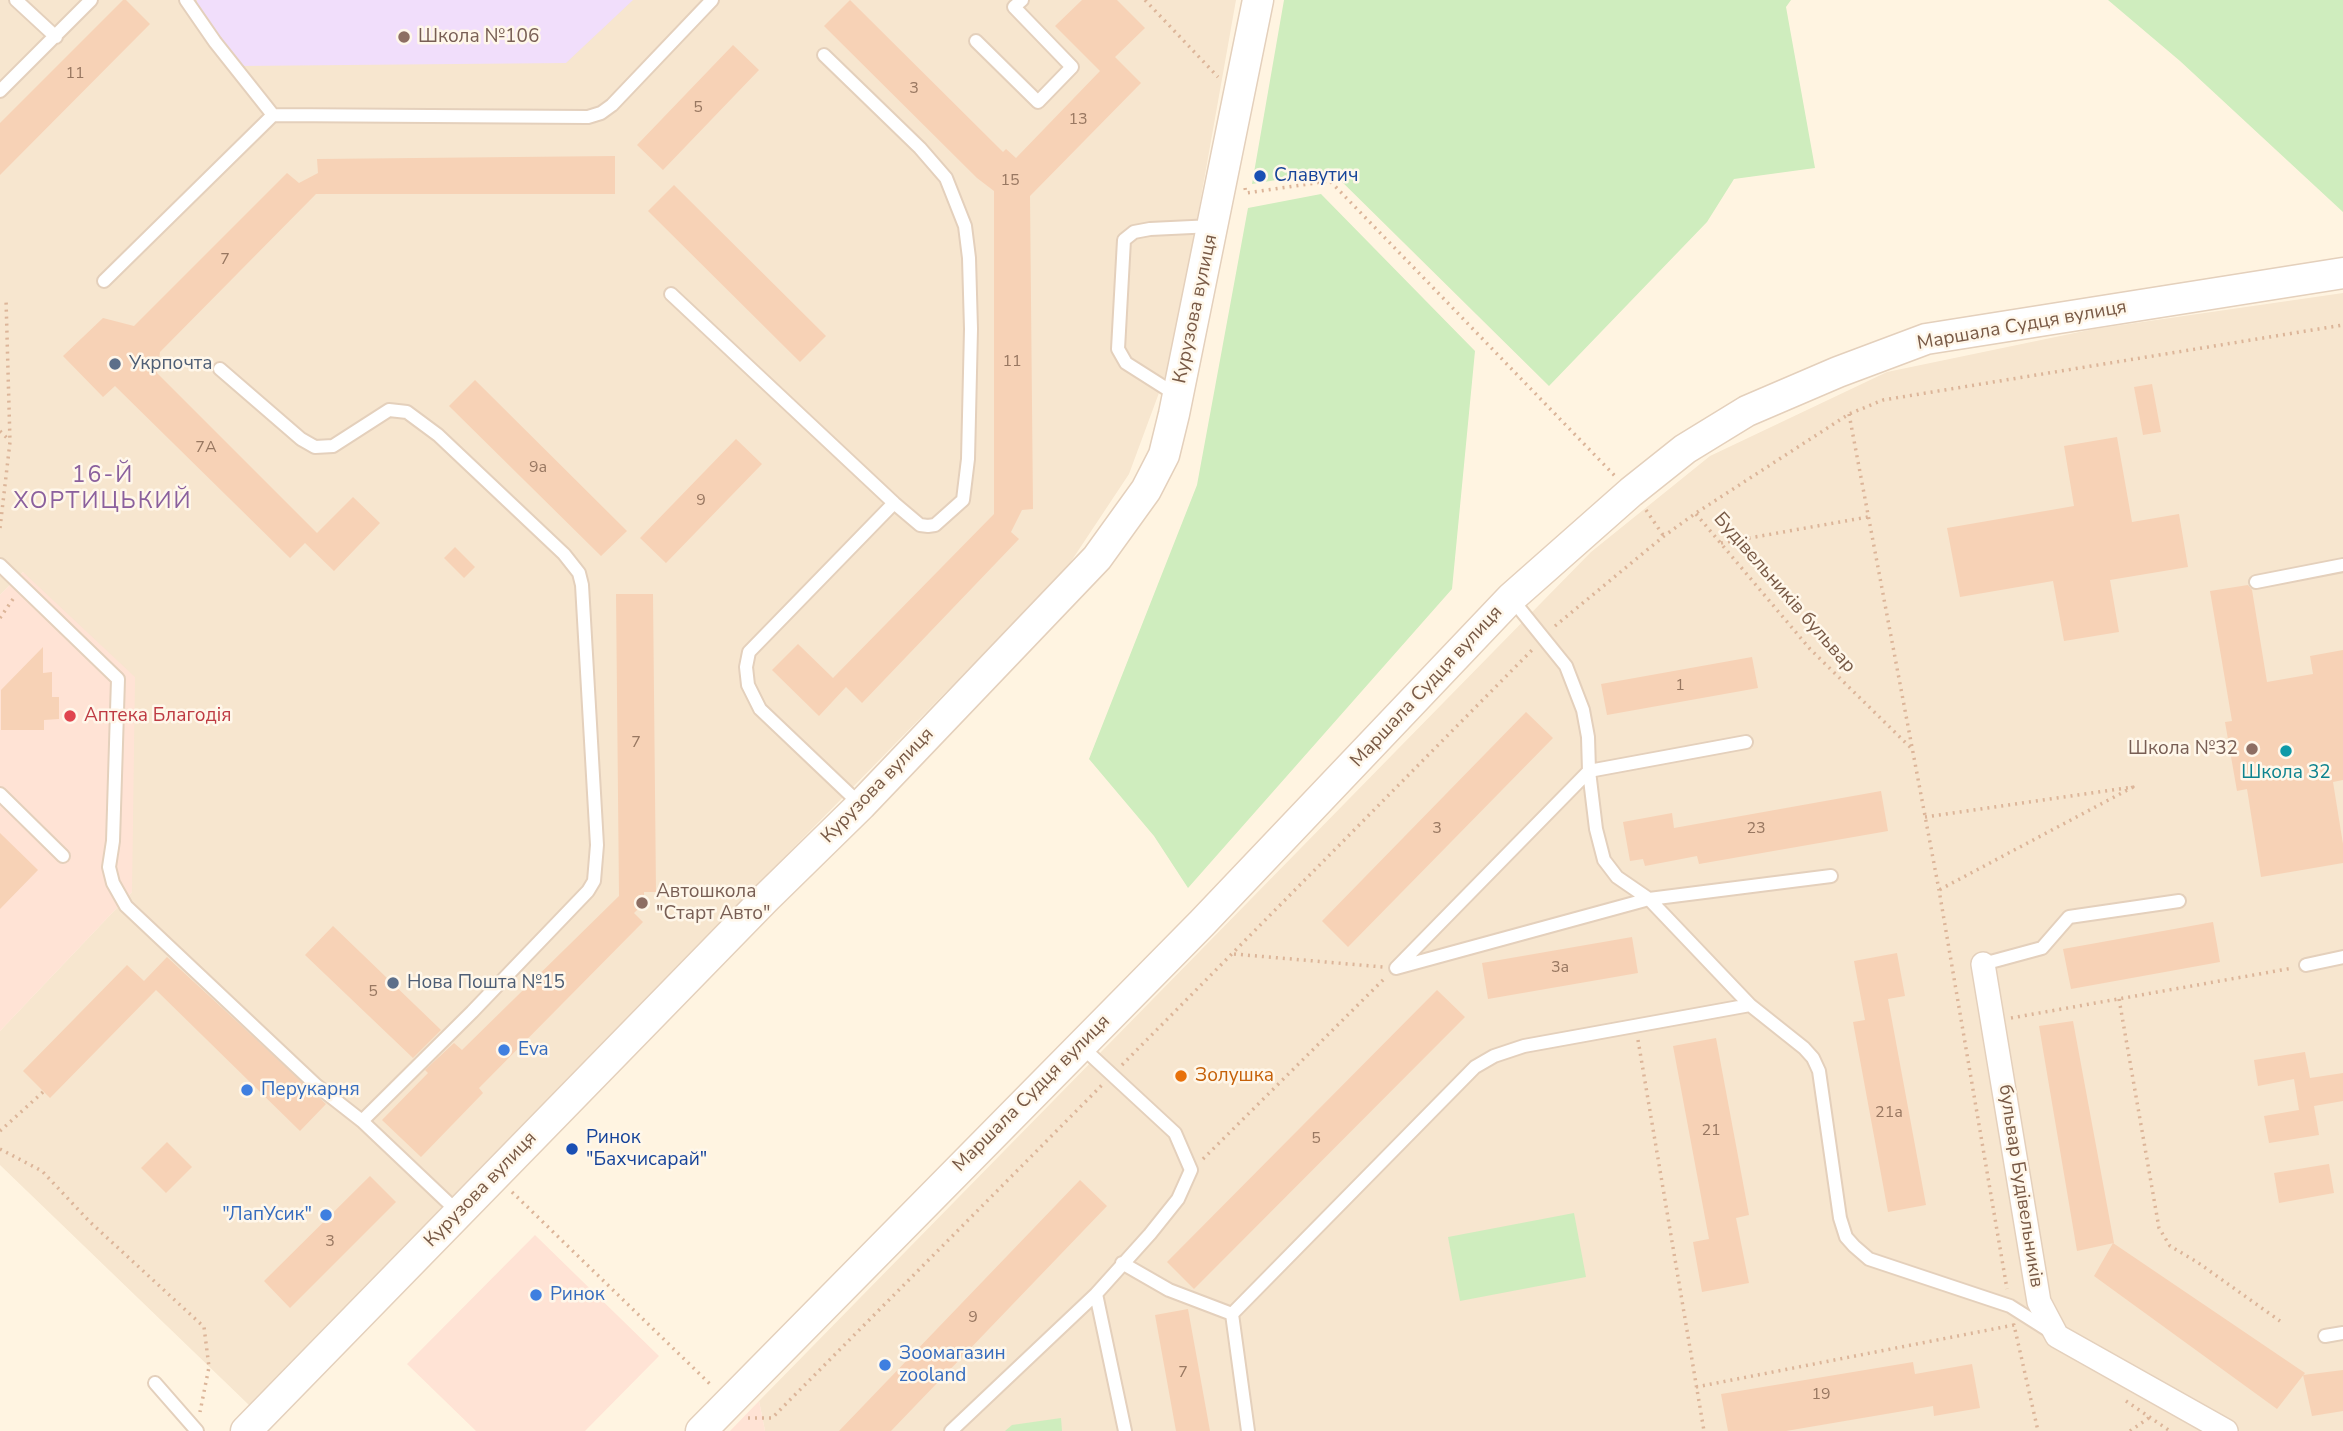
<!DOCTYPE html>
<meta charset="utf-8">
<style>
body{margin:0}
canvas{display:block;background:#fff4e1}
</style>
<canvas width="2343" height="1431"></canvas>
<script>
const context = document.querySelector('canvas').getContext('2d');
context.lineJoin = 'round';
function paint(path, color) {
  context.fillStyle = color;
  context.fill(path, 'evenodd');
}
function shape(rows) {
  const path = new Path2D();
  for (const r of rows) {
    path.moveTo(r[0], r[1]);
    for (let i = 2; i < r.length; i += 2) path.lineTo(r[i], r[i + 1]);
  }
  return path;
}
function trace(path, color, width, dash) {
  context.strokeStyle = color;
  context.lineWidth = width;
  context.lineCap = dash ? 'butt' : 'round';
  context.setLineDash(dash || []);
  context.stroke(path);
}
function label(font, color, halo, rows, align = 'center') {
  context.font = font + ' "Nunito Sans",sans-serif';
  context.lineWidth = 5;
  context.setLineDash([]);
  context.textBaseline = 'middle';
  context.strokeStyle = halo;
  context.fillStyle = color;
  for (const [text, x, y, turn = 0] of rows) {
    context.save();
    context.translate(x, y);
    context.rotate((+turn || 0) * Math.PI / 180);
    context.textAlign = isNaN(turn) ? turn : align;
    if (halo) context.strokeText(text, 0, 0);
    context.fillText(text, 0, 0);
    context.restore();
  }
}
paint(shape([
 [0,0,1236,0,1173,355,1129,474,1066,569,249,1405,0,1165,0,1031,132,892,23,572,0,595],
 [2343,293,2343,1431,765,1431,759,1401,1591,552,1710,456,1887,372,2094,329]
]), '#f7e6cf');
paint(shape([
 [23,572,135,677,132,892,0,1031,0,595],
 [535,1235,659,1356,585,1431,476,1431,407,1364],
 [759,1401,765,1431,730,1431]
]), '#ffe3d5');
paint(shape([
 [197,0,633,0,566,63,237,66,196,10]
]), '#f1defb');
paint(shape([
 [1284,0,1791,0,1786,7,1815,168,1734,179,1707,222,1549,386,1331,171,1252,184],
 [2108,0,2343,0,2343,212,2180,61],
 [1321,194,1475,351,1452,589,1188,888,1154,836,1089,759,1197,485,1248,208],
 [1574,1213,1586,1277,1460,1301,1448,1237],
 [1061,1418,1062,1431,1005,1431,1012,1425]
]), '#cfedbe');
paint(shape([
 [123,0,126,0,150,24,0,175,0,123],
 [850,0,1003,152,1006,149,1016,158,1100,71,1055,26,1082,0,1117,0,1145,28,1115,57,1141,83,1030,196,1033,509,1022,510,1011,532,1019,539,862,703,846,687,819,716,772,670,798,644,833,678,994,514,994,191,977,178,824,26],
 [733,45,759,70,663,170,637,145],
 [615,156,615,194,316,194,160,352,157,373,317,533,353,497,380,523,334,571,305,543,290,558,115,386,103,397,63,356,103,318,134,326,287,173,299,183,318,173,317,159],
 [674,185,826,336,800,362,648,211],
 [475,380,627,531,601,556,449,406],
 [2152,384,2161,432,2143,435,2134,387],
 [2117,437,2132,522,2179,514,2188,567,2110,580,2119,632,2064,641,2053,581,1960,597,1947,528,2074,506,2064,446],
 [736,439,762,464,666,563,640,538],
 [455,547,475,567,464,578,444,558],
 [2248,585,2252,590,2267,682,2313,674,2310,656,2343,650,2343,780,2333,782,2343,844,2343,863,2261,877,2247,789,2237,791,2225,722,2232,721,2210,591],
 [616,594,653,594,656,892,644,892,644,903,634,913,643,922,479,1088,483,1093,421,1157,382,1120,428,1073,425,1070,454,1043,462,1050,619,896],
 [43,647,43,673,52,672,52,697,59,697,59,719,44,720,44,730,1,730,1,690],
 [1752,657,1758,688,1607,715,1601,684],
 [1526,712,1553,738,1348,947,1322,921],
 [1881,791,1888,831,1699,864,1697,856,1645,866,1643,859,1630,861,1623,822,1672,813,1674,828],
 [0,833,38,870,0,909],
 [2213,922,2220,962,2071,989,2063,949],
 [333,926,441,1030,413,1058,305,955],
 [1632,937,1638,973,1488,999,1482,963],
 [1897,953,1905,996,1888,999,1926,1205,1888,1212,1853,1022,1865,1020,1854,961],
 [167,957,326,1104,300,1131,156,990,50,1098,23,1071,127,965,144,981],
 [1437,990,1465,1017,1194,1289,1167,1262],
 [2073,1021,2114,1243,2077,1251,2039,1026],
 [1716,1038,1749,1215,1736,1218,1749,1283,1702,1292,1693,1242,1709,1239,1673,1046],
 [2305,1052,2310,1078,2343,1073,2343,1101,2314,1106,2319,1135,2269,1143,2264,1116,2299,1110,2294,1079,2258,1086,2254,1060],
 [167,1142,192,1167,166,1193,141,1168],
 [2329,1164,2334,1193,2279,1203,2274,1173],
 [370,1176,396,1202,290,1308,264,1281],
 [1080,1180,1107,1206,891,1431,839,1431],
 [2113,1243,2305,1373,2277,1409,2094,1276],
 [1188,1309,1210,1431,1176,1431,1155,1315],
 [1913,1362,1915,1374,1972,1364,1980,1408,1934,1416,1933,1406,1786,1431,1728,1431,1721,1394],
 [2343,1370,2343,1411,2312,1416,2303,1375]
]), '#f7d2b6');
const service = shape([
 [16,0,56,37],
 [186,0,215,42,273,115],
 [976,41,1038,102,1072,67,1014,7,1022,0],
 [824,55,920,148,946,178,965,226,969,258,971,329,968,459,963,500,935,525,928,526,920,525,894,503,749,652,746,667,748,685,760,709,861,805],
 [0,91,91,0],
 [104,281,273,115,588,117,601,113,612,105,712,0],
 [671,294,894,503],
 [220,369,301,439,315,447,333,446,389,410,407,412,438,435,564,554,579,573,582,585,597,845,594,881,588,891,472,1012,362,1121],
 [1178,396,1126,363,1118,349,1124,240,1134,232,1150,229,1213,226],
 [0,565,118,679,113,841,109,867,113,883,126,906,316,1085,362,1121,458,1212],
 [2256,582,2343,565],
 [1511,598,1566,666,1583,710,1588,737,1589,771,1596,829,1604,860,1617,877,1649,899,1831,876],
 [1746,742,1589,771,1396,968,1649,899,1750,1005,1804,1048,1813,1058,1819,1071,1840,1218,1846,1237,1854,1246,1869,1259,2010,1306,2051,1332],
 [0,794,63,856],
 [1983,964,2042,948,2069,917,2179,901],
 [2306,965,2343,957],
 [1082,1047,1175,1133,1191,1170,1178,1199,1150,1234,1096,1294],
 [1122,1263,1169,1290,1232,1314],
 [2325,1336,2343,1333],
 [155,1383,197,1431],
 [951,1431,1096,1294,1125,1431],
 [1248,1431,1232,1314,1475,1067,1494,1056,1524,1046,1750,1005]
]);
const minor = shape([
 [1983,964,2039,1302,2057,1336,2226,1431]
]);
const tertiary = shape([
 [246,1431,765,899,861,805,1097,558,1146,490,1164,455,1174,414,1258,0],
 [701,1431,1202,923,1511,598,1631,492,1685,449,1747,411,1838,372,1926,339,2343,273]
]);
trace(service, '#e4d0bc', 16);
trace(minor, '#e4d0bc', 26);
trace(tertiary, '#e4d0bc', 33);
trace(shape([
 [1145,0,1218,77],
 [1245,188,1246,193,1330,181,1615,476],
 [1849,414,1939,890,2007,1289],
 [0,431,9,440],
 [1646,510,1663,535],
 [1696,514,1810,649,1911,748],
 [0,528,10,442,6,299],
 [1721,543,1868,517],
 [0,618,13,599],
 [1555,626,1664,536,1696,513,1849,414,1883,400,2343,325],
 [1925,817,2133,787,1939,890],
 [1234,954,1383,967],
 [2119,999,2159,1228,2170,1246,2197,1262,2280,1321],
 [2011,1018,2293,968],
 [1638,1040,1704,1431],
 [1122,1065,1533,649],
 [0,1131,43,1092],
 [0,1149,42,1171,90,1222,204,1327,209,1367,200,1412],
 [1203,1159,1386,977],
 [512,1192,713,1387],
 [1696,1387,2014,1325,2038,1431],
 [2126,1401,2170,1431],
 [748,1418,772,1418,1102,1085],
 [2130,1431,2150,1417]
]), '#dcb599', 3.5, [2, 5]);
trace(service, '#fff', 12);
trace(minor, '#fff', 23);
trace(tertiary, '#fff', 30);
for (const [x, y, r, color] of [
 [404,37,7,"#8d6e63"],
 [1260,176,7,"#1a4fb4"],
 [115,364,7,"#5c6f8a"],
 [70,716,7,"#e0444e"],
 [2252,749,7,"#8d6e63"],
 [2286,751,7,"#0f9aa8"],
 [642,903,7,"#8d6e63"],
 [393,983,7,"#5c6f8a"],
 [504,1050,7,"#3f7fe0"],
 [1181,1076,7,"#e8710a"],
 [247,1090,7,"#3f7fe0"],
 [572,1149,7,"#1a4fb4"],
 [326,1215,7,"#3f7fe0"],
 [536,1295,7,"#3f7fe0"],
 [885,1365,7,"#3f7fe0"]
]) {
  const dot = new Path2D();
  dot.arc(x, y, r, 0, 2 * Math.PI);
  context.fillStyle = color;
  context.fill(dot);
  trace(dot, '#fff7ea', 2.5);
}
label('16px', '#987761', null, [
 ["11",75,74],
 ["3",914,89],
 ["5",698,108],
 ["13",1078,120],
 ["15",1010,181],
 ["7",225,260],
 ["11",1012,362],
 ["7А",206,448],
 ["9а",538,468],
 ["9",701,501],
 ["1",1680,686],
 ["7",636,743],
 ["3",1437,829],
 ["23",1756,829],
 ["3а",1560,968],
 ["5",373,992],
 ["21а",1889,1113],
 ["21",1711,1131],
 ["5",1316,1139],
 ["3",330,1242],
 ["9",973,1318],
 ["7",1183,1373],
 ["19",1821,1395]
]);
label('19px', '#785e54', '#fff7ea', [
 ["Школа №106",418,37],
 ["Школа №32",2238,749,"right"],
 ["Автошкола",656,892],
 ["\"Старт Авто\"",656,914]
], 'left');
label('19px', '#164399', '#fff7ea', [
 ["Славутич",1274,176],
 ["Ринок",586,1138],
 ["\"Бахчисарай\"",586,1160]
], 'left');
label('19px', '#785945', '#fff7ea', [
 ["Курузова вулиця",1196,309,-78],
 ["Маршала Судця вулиця",2022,326,-10],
 ["Будівельників бульвар",1784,593,49],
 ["Маршала Судця вулиця",1427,687,-47],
 ["Курузова вулиця",878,786,-46],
 ["Маршала Судця вулиця",1032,1094,-45],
 ["бульвар Будівельників",2020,1186,81],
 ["Курузова вулиця",481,1190,-46]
]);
label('19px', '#4e5e75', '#fff7ea', [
 ["Укрпочта",129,364],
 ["Нова Пошта №15",407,983]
], 'left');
label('19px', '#be3a42', '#fff7ea', [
 ["Аптека Благодiя",84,716]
], 'left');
label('19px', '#0d838f', '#fff7ea', [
 ["Школа 32",2286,773]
]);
label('19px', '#366cbe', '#fff7ea', [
 ["Eva",518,1050],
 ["Перукарня",261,1090],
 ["\"ЛапУсик\"",312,1215,"right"],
 ["Ринок",550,1295],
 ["Зоомагазин",899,1354],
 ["zooland",899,1376]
], 'left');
label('19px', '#c56008', '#fff7ea', [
 ["Золушка",1195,1076]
], 'left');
context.letterSpacing = '2px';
label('23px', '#8b609d', '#fff7ea', [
 ["16-Й",103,476],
 ["ХОРТИЦЬКИЙ",103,502]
]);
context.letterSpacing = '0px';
</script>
